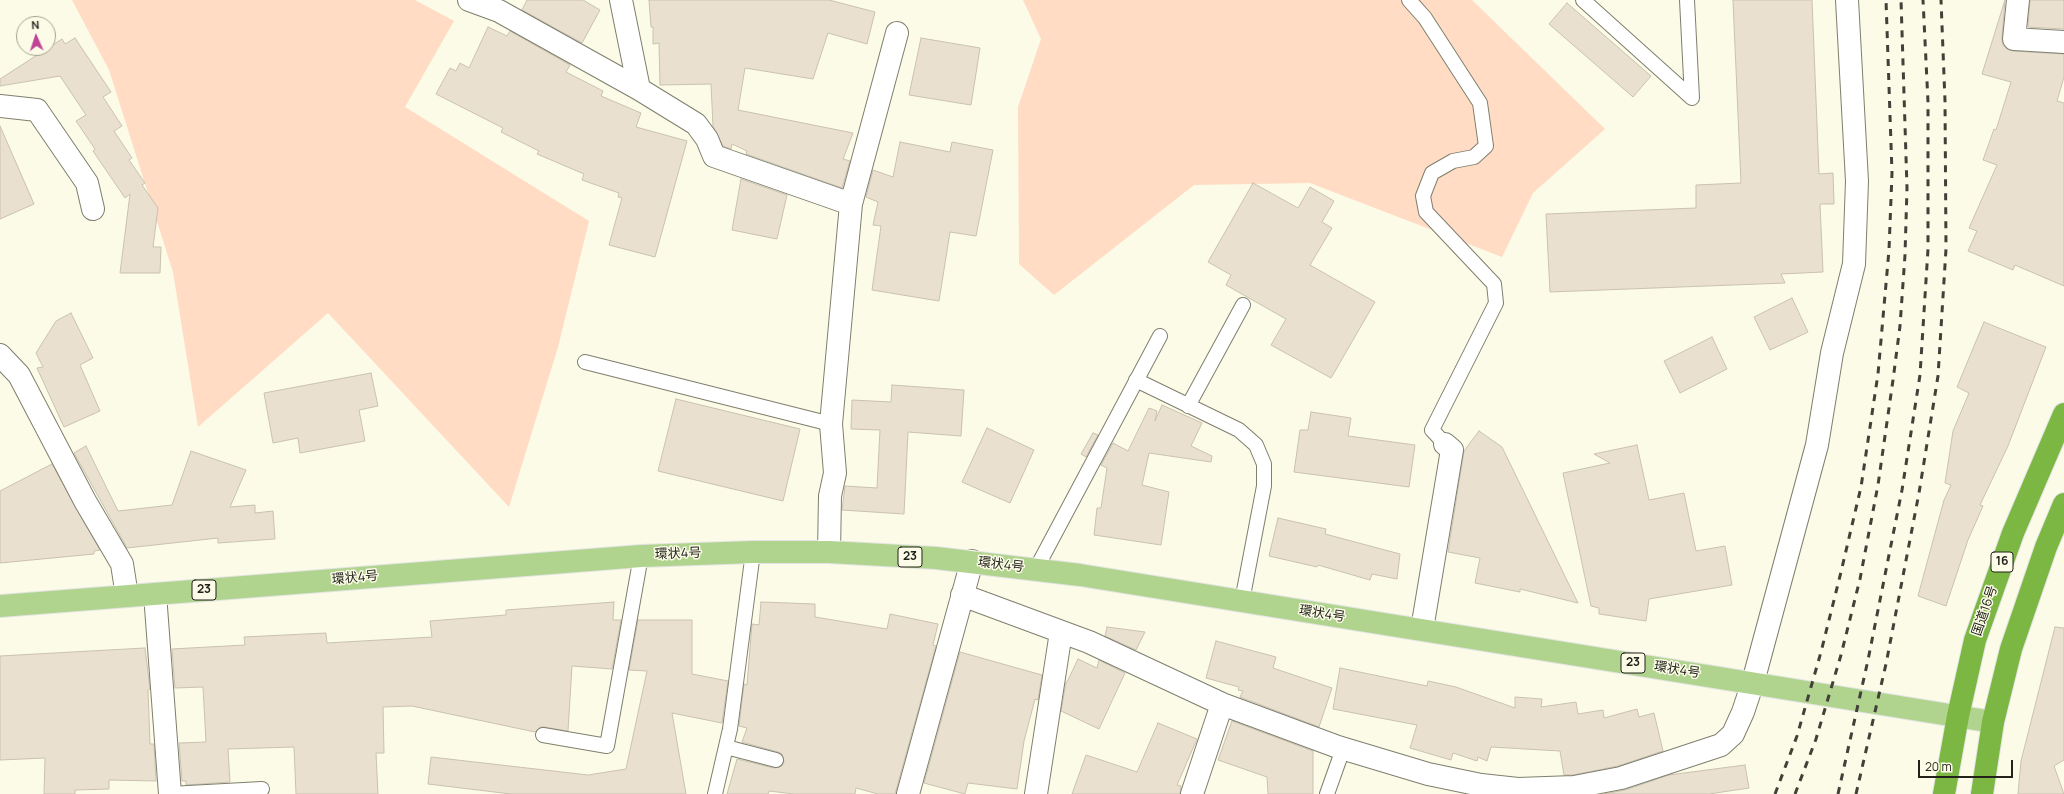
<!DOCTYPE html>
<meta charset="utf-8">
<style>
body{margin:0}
#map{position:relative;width:2064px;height:794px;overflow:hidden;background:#fbfbe7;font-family:Manrope,sans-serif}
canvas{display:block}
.north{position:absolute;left:16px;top:16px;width:40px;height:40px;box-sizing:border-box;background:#fbfbe7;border:1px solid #a4a495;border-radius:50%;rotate:357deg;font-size:11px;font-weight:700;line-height:16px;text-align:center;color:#22221b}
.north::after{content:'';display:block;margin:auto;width:14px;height:18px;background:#bf4495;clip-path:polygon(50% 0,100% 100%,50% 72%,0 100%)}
.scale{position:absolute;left:1918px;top:760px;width:95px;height:18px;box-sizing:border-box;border:2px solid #22221b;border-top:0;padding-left:5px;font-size:12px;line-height:14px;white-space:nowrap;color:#22221b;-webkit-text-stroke:3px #fbfbe7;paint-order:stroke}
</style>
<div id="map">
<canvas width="2064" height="794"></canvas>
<div class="north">N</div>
<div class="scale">20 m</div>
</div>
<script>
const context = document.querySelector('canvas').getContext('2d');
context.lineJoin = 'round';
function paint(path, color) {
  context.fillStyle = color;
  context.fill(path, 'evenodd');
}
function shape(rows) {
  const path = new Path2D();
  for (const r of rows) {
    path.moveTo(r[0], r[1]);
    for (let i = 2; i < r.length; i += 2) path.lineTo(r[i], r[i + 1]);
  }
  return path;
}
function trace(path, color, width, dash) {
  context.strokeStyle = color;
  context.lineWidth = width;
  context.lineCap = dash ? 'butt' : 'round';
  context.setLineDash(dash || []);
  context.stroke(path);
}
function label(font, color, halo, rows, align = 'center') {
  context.font = font + ' Manrope,"Noto Sans JP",sans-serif';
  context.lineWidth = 3;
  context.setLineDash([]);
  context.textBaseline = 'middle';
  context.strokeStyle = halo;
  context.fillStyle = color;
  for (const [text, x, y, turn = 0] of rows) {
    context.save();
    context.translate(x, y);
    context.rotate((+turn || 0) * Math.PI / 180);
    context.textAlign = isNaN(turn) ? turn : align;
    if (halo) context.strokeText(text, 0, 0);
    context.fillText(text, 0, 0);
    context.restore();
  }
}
paint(shape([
 [72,0,415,0,454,21,405,107,589,221,558,347,509,507,328,313,198,427,173,272,109,70],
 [1023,0,1472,0,1605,129,1533,193,1502,257,1310,183,1194,185,1054,295,1019,264,1018,107,1041,39]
]), '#ffdcc3');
const building = shape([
 [527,0,583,0,600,10,582,43,522,10,527,0],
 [649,0,829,0,875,12,867,44,828,33,813,79,745,68,738,110,853,133,843,159,850,161,842,188,746,154,747,151,732,144,731,149,723,146,713,126,711,84,660,85,659,43,653,44,653,27,651,27,649,0],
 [1733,0,1812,0,1819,174,1833,173,1834,204,1820,204,1823,272,1781,274,1785,283,1550,292,1546,214,1696,208,1696,185,1741,183,1733,0],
 [2005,0,2002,38,2003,45,2007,49,2013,51,2064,54,2064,77,2057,101,2064,103,2064,286,2015,265,2013,270,1968,251,1977,231,1969,228,1997,165,1983,160,1994,129,1996,130,2011,82,1982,74,2005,0],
 [2030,0,2064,0,2064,29,2028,27,2030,0],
 [1567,3,1651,76,1633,97,1549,24,1567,3],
 [488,27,507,36,510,31,570,65,566,72,603,91,601,96,641,113,636,127,687,141,655,257,609,245,622,198,618,197,619,193,582,180,584,174,537,154,539,151,501,132,503,128,436,94,450,68,456,71,460,63,469,68,488,27],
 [75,38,111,92,103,97,122,126,114,131,132,158,129,160,145,183,142,185,158,208,153,247,161,247,160,273,120,273,130,194,125,198,93,151,95,149,76,121,86,115,60,76,0,86,0,79,62,39,65,44,75,38],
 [921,38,980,48,971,105,909,95,921,38],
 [0,126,34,204,0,219,0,126],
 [900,142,950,152,952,142,993,150,976,236,950,232,939,301,872,290,881,226,873,225,878,202,866,197,873,170,893,177,900,142],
 [741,179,787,195,777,239,732,230,741,179],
 [1253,183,1298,208,1310,187,1334,201,1322,222,1332,228,1310,265,1375,302,1331,378,1271,345,1286,319,1226,285,1231,275,1208,262,1253,183],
 [1792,298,1808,332,1770,350,1754,317,1792,298],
 [71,313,93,358,80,365,100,411,64,427,37,368,43,367,36,353,56,321,71,313],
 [1984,322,2046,347,2008,446,1980,505,1983,506,1968,540,1946,606,1918,596,1944,500,1951,485,1945,483,1953,431,1969,393,1957,387,1984,322],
 [1712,337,1727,369,1680,393,1664,361,1712,337],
 [371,373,378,406,359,410,365,441,300,453,298,438,273,443,264,393,371,373],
 [892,385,964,390,961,436,908,432,904,514,842,510,845,486,877,488,880,430,851,429,852,400,891,402,892,385],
 [676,399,800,429,783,501,658,471,676,399],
 [1162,405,1202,423,1191,446,1212,456,1211,462,1149,453,1142,485,1169,492,1161,545,1094,535,1097,508,1101,508,1107,468,1101,465,1113,443,1128,451,1149,408,1157,411,1155,421,1162,405],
 [1311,412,1351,418,1348,436,1415,445,1409,487,1294,472,1300,430,1308,430,1311,412],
 [987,428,1034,450,1010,503,962,482,987,428],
 [1479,431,1502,447,1578,603,1520,589,1520,592,1475,583,1480,558,1448,552,1464,451,1479,431],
 [1093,433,1098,435,1086,457,1081,454,1093,433],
 [1637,445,1649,500,1684,493,1696,551,1725,546,1732,585,1649,599,1646,621,1599,614,1599,608,1591,606,1563,473,1610,463,1594,454,1637,445],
 [86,446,118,511,172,505,191,451,246,470,230,507,255,505,255,513,273,511,275,539,218,543,218,538,127,548,74,453,86,446],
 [52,464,100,550,94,551,94,554,0,563,0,491,52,464],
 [1278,518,1326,529,1325,534,1400,554,1397,579,1372,574,1370,580,1318,565,1317,567,1269,556,1278,518],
 [614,602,613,620,621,620,612,669,572,666,568,731,544,727,540,727,535,732,412,706,383,707,384,753,376,753,378,794,296,794,294,747,228,749,230,782,186,785,186,781,182,781,179,743,206,742,203,687,175,688,172,649,245,645,244,637,326,633,327,643,432,637,430,621,506,615,506,610,614,602],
 [761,602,815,604,815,617,887,629,890,614,938,624,933,645,936,646,895,794,878,794,856,788,855,794,794,794,769,791,768,794,727,794,737,759,774,768,782,766,784,762,782,754,778,752,742,742,747,728,739,726,744,684,747,685,752,624,759,625,761,602],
 [638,620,692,620,692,674,728,681,722,723,672,713,686,794,511,794,428,784,431,757,588,775,626,769,647,671,629,670,638,620],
 [1107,627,1145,632,1136,650,1105,636,1107,627],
 [2055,627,2064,628,2064,760,2054,766,2064,794,2018,794,2021,761,2055,627],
 [1216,641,1276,657,1273,668,1332,688,1319,727,1240,697,1243,691,1238,690,1239,687,1206,678,1216,641],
 [145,648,150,689,148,690,150,744,154,744,156,781,109,780,109,789,75,790,75,794,44,794,45,758,0,760,0,656,145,648],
 [960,652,1042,675,1038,700,1035,699,1024,741,1017,789,968,783,965,794,924,783,960,652],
 [1078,659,1097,668,1099,660,1125,673,1099,729,1061,711,1066,682,1067,682,1078,659],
 [1340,668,1427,686,1428,681,1456,687,1515,708,1515,697,1542,699,1541,707,1576,702,1578,714,1603,710,1604,718,1637,709,1639,717,1654,713,1663,751,1618,766,1573,775,1564,775,1560,751,1491,747,1487,761,1478,757,1477,761,1453,753,1451,760,1410,748,1417,725,1333,709,1340,668],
 [1232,721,1313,751,1313,794,1268,794,1267,777,1218,760,1232,721],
 [1158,723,1197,739,1177,785,1181,786,1180,794,1072,794,1086,755,1137,772,1158,723],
 [1745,765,1749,788,1709,794,1604,794,1625,790,1669,775,1745,765]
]);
paint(building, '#eae0cf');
trace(building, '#cac1b0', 1);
const lane = shape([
 [1409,0,1425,18,1480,103,1486,146,1474,157,1453,161,1432,173,1423,196,1426,212,1494,284,1496,303,1432,430,1445,444],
 [1583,0,1692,98,1687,0],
 [585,362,831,424],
 [1136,380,1239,430,1256,445,1264,464,1264,486,1242,601],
 [1188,406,1243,305],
 [1036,569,1160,336],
 [543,735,607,746,641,556],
 [726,747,776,760],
 [170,794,262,789],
 [715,794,730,729,753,552],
 [1327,794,1343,749]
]);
const street = shape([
 [469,0,499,11,639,89],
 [621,0,639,89,696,124,707,139,714,156,851,204,831,424,835,473,830,496,829,552],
 [2018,0,2014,39,2064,42],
 [0,106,37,110,87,183,93,209],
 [851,204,897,33],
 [0,355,19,375,85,501,122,564,127,596],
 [155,594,170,794],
 [962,595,1089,642,1222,704,1338,747,1428,774,1481,785,1518,789,1574,787,1621,778,1721,745,1733,734,1743,712,1753,682,1817,445,1832,353,1854,264,1857,181,1847,0],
 [1422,629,1452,450,1445,444],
 [908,794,972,561],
 [1036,794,1061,632],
 [1192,794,1222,704]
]);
const primary = shape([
 [0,606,641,556,753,552,829,552,936,558,1080,575,1993,722]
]);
const highway = shape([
 [1944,794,1958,716,1975,640,2013,533,2064,414],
 [1982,794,1993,722,2011,649,2046,547,2064,504]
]);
trace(lane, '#7f7f6e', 16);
trace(street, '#7f7f6e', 24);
trace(primary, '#e4e4e4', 24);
trace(highway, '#e4e4e4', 24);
trace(lane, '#fff', 14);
trace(street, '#fff', 22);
trace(primary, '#b0d48e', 22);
trace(highway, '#7bb742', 22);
trace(shape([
 [1775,794,1797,736,1821,652,1841,572,1861,487,1878,374,1889,250,1892,173,1886,0],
 [1795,794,1816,739,1841,655,1860,579,1878,485,1893,380,1900,326,1905,255,1907,188,1901,0],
 [1838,794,1868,660,1902,490,1920,375,1928,249,1928,102,1923,0],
 [1856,794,1886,664,1919,493,1938,376,1946,249,1945,101,1941,0]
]), '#414139', 3, [7, 7]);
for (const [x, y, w] of [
 [910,557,24],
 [2002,562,22],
 [204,590,24],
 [1633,663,24]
]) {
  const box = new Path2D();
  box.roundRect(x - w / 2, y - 10, w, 20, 3);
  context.fillStyle = '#fbfbe7';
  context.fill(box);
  trace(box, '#22221b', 1);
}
label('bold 12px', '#22221b', null, [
 ["23",910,557],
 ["16",2002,562],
 ["23",204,590],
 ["23",1633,663]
]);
label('13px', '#22221b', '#fbfbe7', [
 ["環状4号",678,554,-2],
 ["環状4号",1001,565,7],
 ["環状4号",355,578,-5],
 ["国道16号",1985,611,-71],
 ["環状4号",1322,614,9],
 ["環状4号",1677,670,9]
]);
</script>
